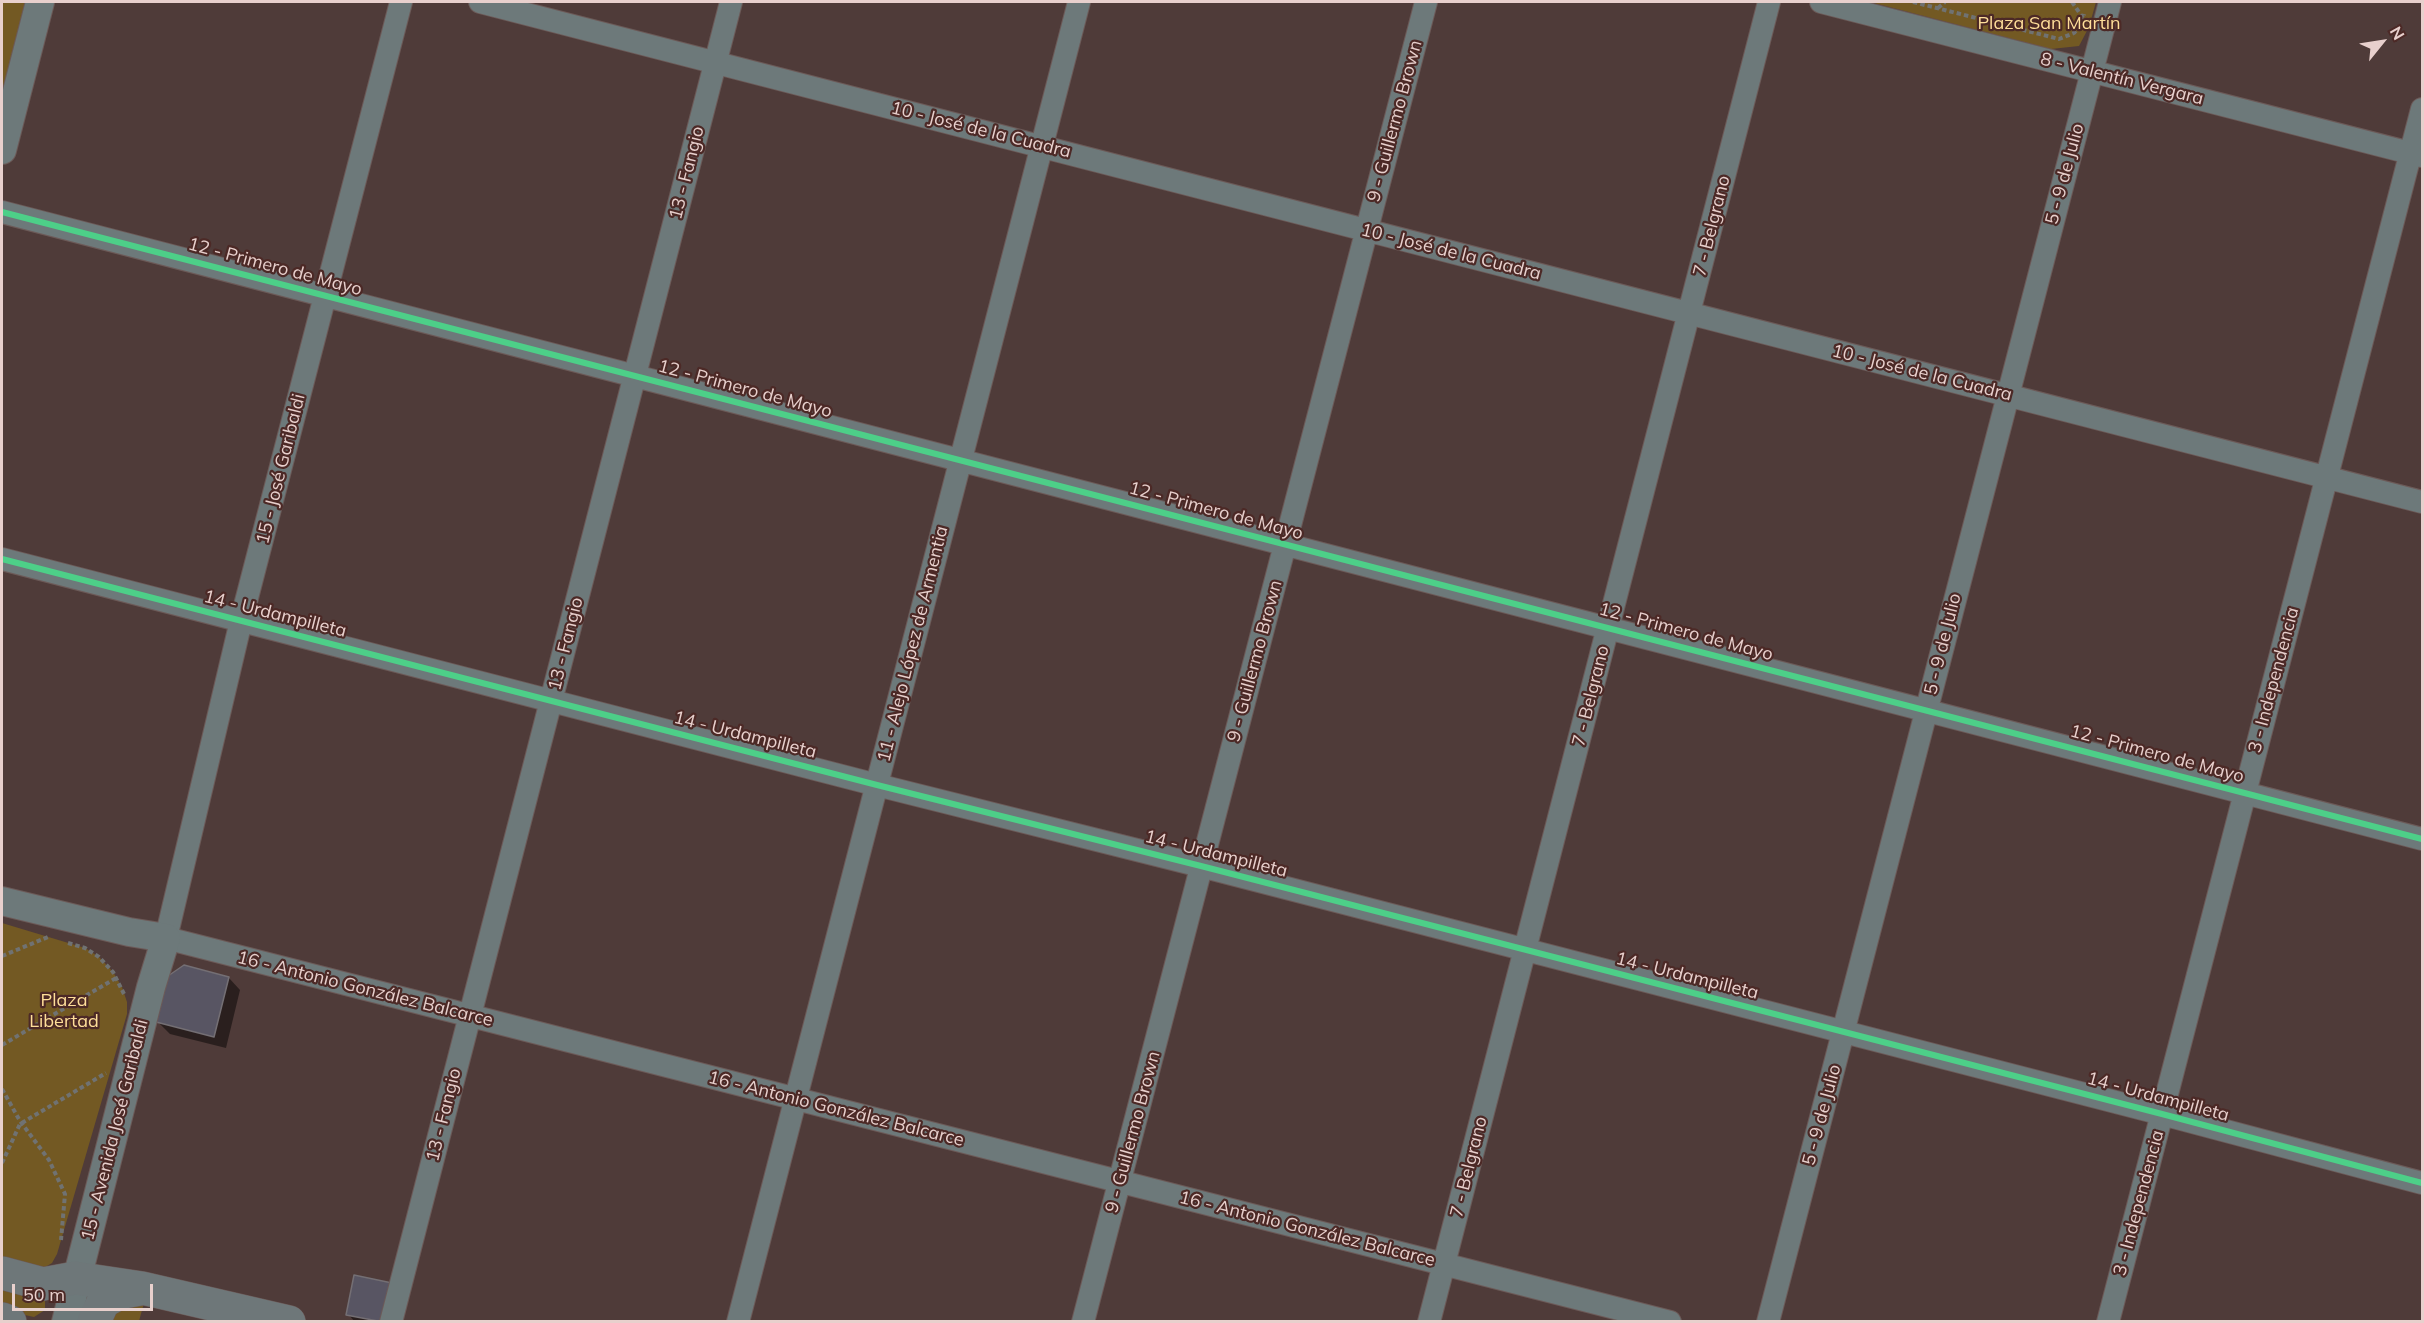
<!DOCTYPE html>
<meta charset="utf-8">
<style>
body{margin:0}
#map{position:relative;width:2424px;height:1323px;overflow:hidden;background:#4f3b39;font-family:Mulish,sans-serif}
canvas{display:block}
.frame{position:absolute;inset:0;border:3px solid #e8d0cd;pointer-events:none}
.north{position:absolute;left:2352px;top:12px;width:60px;height:60px;-webkit-text-stroke:4px #4c2926;paint-order:stroke;rotate:60deg;font-size:16px;font-weight:700;line-height:24px;text-align:center;color:#e8d0cd}
.north::after{content:'';display:block;margin:auto;width:21px;height:27px;background:#e8d0cd;clip-path:polygon(50% 0,100% 100%,50% 72%,0 100%)}
.scale{position:absolute;left:12px;top:1284px;width:141px;height:27px;box-sizing:border-box;border:3px solid #e8d0cd;border-top:0;padding-left:8px;font-size:18px;line-height:21px;white-space:nowrap;color:#e8d0cd;-webkit-text-stroke:4px #4c2926;paint-order:stroke}
</style>
<div id="map">
<canvas width="2424" height="1323"></canvas>
<div class="frame"></div>
<div class="north">N</div>
<div class="scale">50 m</div>
</div>
<script>
const context = document.querySelector('canvas').getContext('2d');
context.lineJoin = 'round';
function paint(path, color) {
  context.fillStyle = color;
  context.fill(path, 'evenodd');
}
function shape(rows) {
  const path = new Path2D();
  for (const r of rows) {
    path.moveTo(r[0], r[1]);
    for (let i = 2; i < r.length; i += 2) path.lineTo(r[i], r[i + 1]);
  }
  return path;
}
function trace(path, color, width, dash) {
  context.strokeStyle = color;
  context.lineWidth = width;
  context.lineCap = dash ? 'butt' : 'round';
  context.setLineDash(dash || []);
  context.stroke(path);
}
function label(font, color, halo, rows, align = 'center') {
  context.font = font + ' Mulish,sans-serif';
  context.lineWidth = 4.5;
  context.setLineDash([]);
  context.textBaseline = 'middle';
  context.strokeStyle = halo;
  context.fillStyle = color;
  for (const [text, x, y, turn = 0] of rows) {
    context.save();
    context.translate(x, y);
    context.rotate((+turn || 0) * Math.PI / 180);
    context.textAlign = isNaN(turn) ? turn : align;
    if (halo) context.strokeText(text, 0, 0);
    context.fillText(text, 0, 0);
    context.restore();
  }
}
paint(shape([
 [2,2,32,2,2,119],
 [1870,2,2096,2,2089,27,2079,46,2051,49],
 [2,923,85,948,99,957,113,972,122,987,127,1002,127,1014,57,1254,52,1263,40,1270,2,1264],
 [2,1280,45,1295,45,1310,34,1317,2,1310],
 [144,1303,139,1321,99,1322,105,1312]
]), '#735923');
paint(shape([
 [184,967,229,978,240,990,226,1048,170,1034,158,1022],
 [348,1314,392,1322,355,1322]
]), '#0007');
const building = shape([
 [184,965,229,977,214,1037,156,1022,168,976,184,965],
 [354,1275,392,1283,383,1322,346,1315,354,1275]
]);
paint(building, '#585563');
trace(building, '#746f74', 1.5);
const minor = shape([
 [401,2,241,621,166,938,1670,1322],
 [480,2,2422,502],
 [1821,2,2422,156],
 [2,212,2422,839],
 [2,559,877,785,1201,866,2162,1114,2422,1183],
 [391,1322,731,2],
 [738,1322,1079,2],
 [1083,1322,1426,2],
 [1429,1322,1769,2],
 [1768,1322,2110,2],
 [2108,1322,2422,109]
]);
const tertiary = shape([
 [2,150,40,2],
 [2,901,129,932,166,938,151,987,66,1322]
]);
const primary = shape([
 [2,1273,43,1284,75,1278,142,1288,289,1322],
 [2,1319,10,1322],
 [94,1322,103,1302,119,1293,140,1289]
]);
trace(minor, '#6c5a58', 24);
trace(tertiary, '#6c5a58', 30);
trace(primary, '#6c5a58', 34);
trace(shape([
 [1913,2,2059,39,2074,33,2081,25,2084,14],
 [2072,2,2083,18],
 [1938,8,1945,2],
 [68,943,85,948,99,957,113,972,124,994],
 [2,956,48,937],
 [2,1045,116,978],
 [2,1089,20,1121,49,1160,65,1194,61,1240],
 [2,1163,20,1124,106,1073]
]), '#707272', 4, [4.5, 3]);
trace(minor, '#6d797a', 22);
trace(tertiary, '#6d797a', 28);
trace(primary, '#6e7779', 33);
trace(shape([
 [2,212,2422,839],
 [2,559,877,785,1201,866,2162,1114,2422,1183]
]), '#4dcf88', 6);
label('18px', '#fede99', '#4c2926', [
 ["Plaza San Martín",2049,24],
 ["Plaza",64,1001],
 ["Libertad",64,1022]
]);
label('18px', '#e8d0cd', '#4c2926', [
 ["8 - Valentín Vergara",2122,79,14],
 ["9 - Guillermo Brown",1395,121,-75],
 ["10 - José de la Cuadra",981,130,14],
 ["13 - Fangio",687,173,-76],
 ["5 - 9 de Julio",2065,174,-75],
 ["7 - Belgrano",1712,226,-76],
 ["10 - José de la Cuadra",1451,252,14],
 ["12 - Primero de Mayo",275,267,15],
 ["10 - José de la Cuadra",1922,373,14],
 ["12 - Primero de Mayo",745,389,15],
 ["15 - José Garibaldi",281,469,-76],
 ["12 - Primero de Mayo",1216,511,15],
 ["14 - Urdampilleta",275,614,14],
 ["12 - Primero de Mayo",1686,632,15],
 ["13 - Fangio",566,644,-76],
 ["11 - Alejo López de Armentia",913,644,-76],
 ["5 - 9 de Julio",1943,644,-76],
 ["9 - Guillermo Brown",1255,661,-75],
 ["3 - Independencia",2274,680,-75],
 ["7 - Belgrano",1591,696,-76],
 ["14 - Urdampilleta",745,735,14],
 ["12 - Primero de Mayo",2157,754,15],
 ["14 - Urdampilleta",1216,854,14],
 ["14 - Urdampilleta",1687,976,14],
 ["16 - Antonio González Balcarce",365,989,14],
 ["14 - Urdampilleta",2158,1097,15],
 ["16 - Antonio González Balcarce",836,1109,14],
 ["13 - Fangio",444,1115,-76],
 ["5 - 9 de Julio",1822,1115,-75],
 ["15 - Avenida José Garibaldi",115,1130,-76],
 ["9 - Guillermo Brown",1133,1132,-75],
 ["7 - Belgrano",1469,1167,-76],
 ["3 - Independencia",2139,1203,-75],
 ["16 - Antonio González Balcarce",1307,1229,14]
]);
</script>
